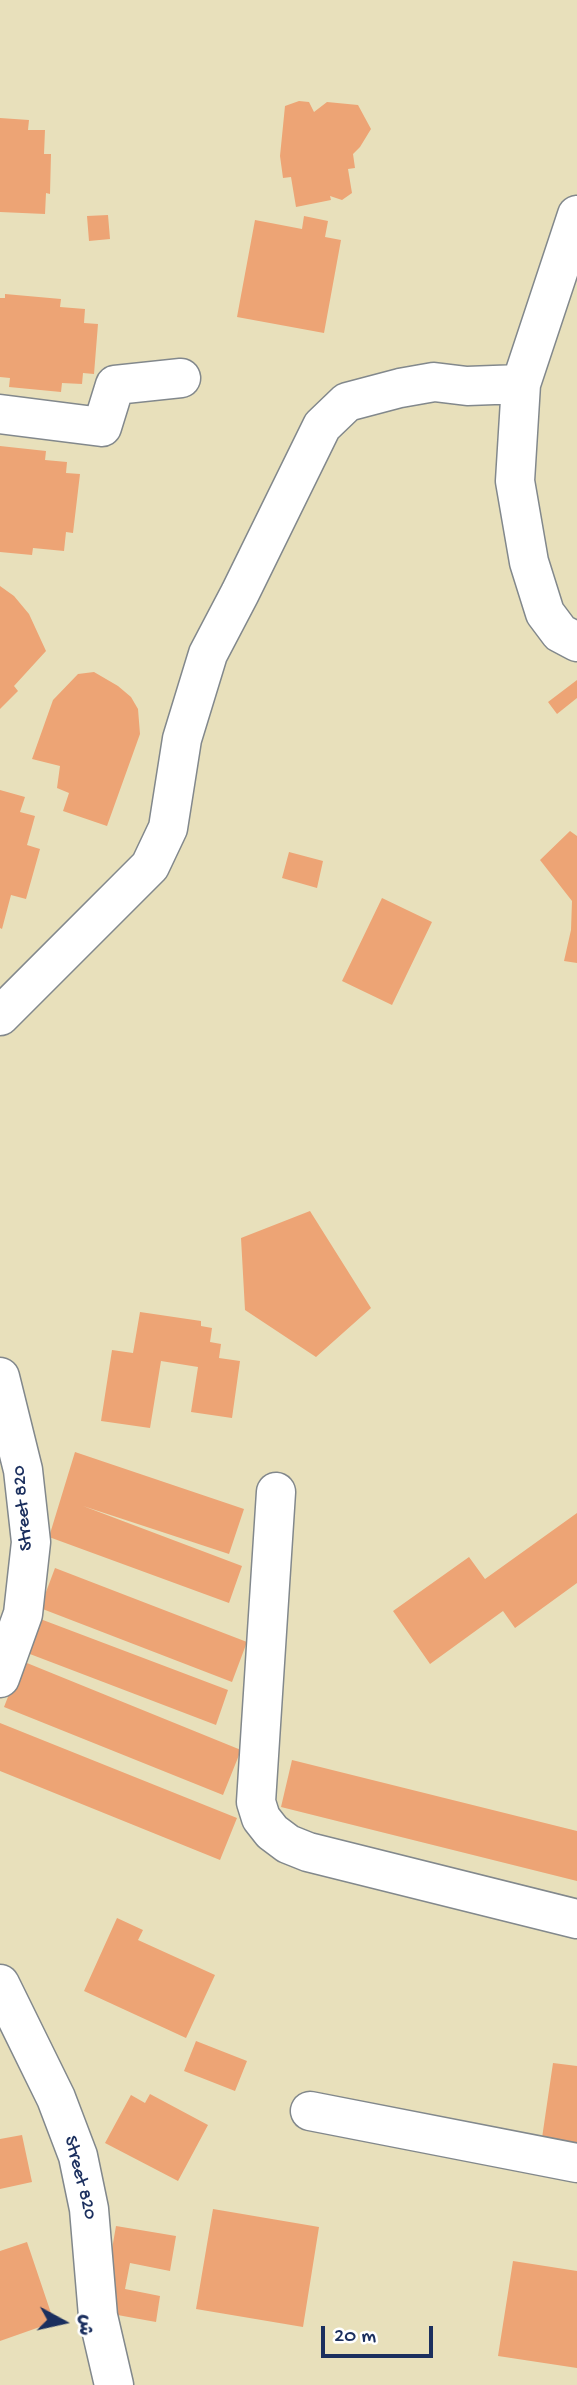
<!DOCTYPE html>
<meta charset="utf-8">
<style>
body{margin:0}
#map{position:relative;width:577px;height:2385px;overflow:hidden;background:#e8e0bb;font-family:"Gochi Hand","Playpen Sans Arabic",sans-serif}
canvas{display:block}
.north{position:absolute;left:28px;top:2287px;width:70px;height:70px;-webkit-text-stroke:5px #fff;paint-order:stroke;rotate:98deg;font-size:19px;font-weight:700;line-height:28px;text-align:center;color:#1b2f5e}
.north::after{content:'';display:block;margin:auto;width:24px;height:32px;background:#1b2f5e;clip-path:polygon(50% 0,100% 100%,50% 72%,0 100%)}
.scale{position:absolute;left:321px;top:2326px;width:112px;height:32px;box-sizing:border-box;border:4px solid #1b2f5e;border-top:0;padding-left:9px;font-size:21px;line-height:24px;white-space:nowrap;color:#1b2f5e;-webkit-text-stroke:5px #fff;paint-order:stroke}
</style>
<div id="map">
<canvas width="577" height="2385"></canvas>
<div class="north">ش</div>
<div class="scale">20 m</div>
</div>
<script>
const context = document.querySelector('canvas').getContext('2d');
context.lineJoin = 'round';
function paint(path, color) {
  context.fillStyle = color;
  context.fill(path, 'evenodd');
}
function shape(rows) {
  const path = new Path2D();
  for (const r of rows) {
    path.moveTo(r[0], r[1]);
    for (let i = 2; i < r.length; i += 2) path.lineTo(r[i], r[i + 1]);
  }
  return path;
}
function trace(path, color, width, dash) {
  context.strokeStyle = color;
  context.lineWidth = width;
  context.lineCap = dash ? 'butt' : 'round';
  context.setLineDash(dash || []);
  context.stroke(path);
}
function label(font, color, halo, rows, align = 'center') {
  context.font = font + ' "Gochi Hand",sans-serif';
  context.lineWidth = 5;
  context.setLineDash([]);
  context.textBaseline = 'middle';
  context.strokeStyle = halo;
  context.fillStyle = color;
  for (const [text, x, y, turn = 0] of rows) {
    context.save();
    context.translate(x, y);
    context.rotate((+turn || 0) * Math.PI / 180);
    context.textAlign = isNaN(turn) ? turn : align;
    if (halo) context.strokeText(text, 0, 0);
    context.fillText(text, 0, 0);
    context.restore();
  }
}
paint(shape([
 [299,101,309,102,314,112,327,102,358,105,371,129,360,147,353,154,355,168,348,169,352,193,342,200,330,196,331,200,296,207,291,177,283,178,280,156,285,106],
 [0,118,29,120,28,130,45,130,44,154,51,154,50,194,46,193,45,214,0,212],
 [108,215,110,239,89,241,87,216],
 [304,216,328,221,325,237,341,240,324,333,237,317,255,220,302,229],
 [5,294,61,299,60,307,85,309,84,323,98,324,94,374,83,373,82,384,62,383,61,392,9,387,10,378,0,377,0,298,5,298],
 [0,446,46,451,45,460,67,462,66,473,80,474,73,533,66,532,64,551,33,548,32,555,0,552],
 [0,586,14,596,29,614,46,651,14,686,18,691,0,709],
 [94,672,118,686,131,697,138,709,140,734,107,826,63,811,69,793,57,788,60,766,32,759,53,700,78,674],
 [577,680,577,698,557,714,548,702],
 [0,790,25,797,20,812,35,816,27,845,40,849,26,899,11,895,2,929,0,928],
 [570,831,577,836,577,963,564,961,571,930,572,901,540,860],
 [289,852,323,861,317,888,282,878],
 [382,898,432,922,392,1005,342,981],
 [310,1211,371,1308,316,1357,245,1310,241,1238],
 [140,1312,201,1321,201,1326,212,1328,210,1342,221,1344,219,1358,240,1361,232,1418,191,1412,198,1367,161,1361,150,1428,101,1421,112,1350,133,1353],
 [75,1452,244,1509,229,1554,83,1506,242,1566,229,1603,49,1537],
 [577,1513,577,1583,515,1628,503,1611,430,1664,393,1611,469,1557,485,1579],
 [55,1568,247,1642,232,1682,40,1608],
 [35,1617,228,1690,216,1725,22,1651],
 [22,1661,241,1750,223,1795,4,1707],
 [0,1723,237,1818,220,1860,0,1771],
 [292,1760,577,1831,577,1881,281,1807],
 [117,1918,143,1930,138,1940,215,1975,186,2038,84,1991],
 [196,2041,247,2061,235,2091,184,2071],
 [553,2063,577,2066,577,2143,542,2138],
 [150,2094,208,2125,178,2181,105,2143,131,2095,145,2103],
 [22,2135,32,2182,0,2189,0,2139],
 [213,2209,319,2227,303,2327,196,2309],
 [116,2226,176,2236,170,2271,130,2263,125,2289,160,2296,156,2322,101,2312],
 [27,2242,54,2322,0,2341,0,2251],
 [513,2261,577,2271,577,2368,498,2356]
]), '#eda475');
const minor = shape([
 [577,215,521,384,515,481,529,562,545,613,560,633,577,642],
 [0,414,102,427,115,385,181,378],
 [0,1016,150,866,168,828,182,739,208,654,240,593,322,426,347,402,400,388,434,382,467,386,521,384],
 [0,1377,23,1470,31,1542,23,1614,0,1678],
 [276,1492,256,1802,261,1818,272,1832,288,1844,308,1852,577,1919],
 [0,1984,56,2098,78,2156,89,2209,98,2316,114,2385],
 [310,2111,577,2163]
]);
trace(minor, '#82888c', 41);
trace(minor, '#fff', 38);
label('19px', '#1b2f5e', '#fff', [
 ["Street 820",24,1508,-95],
 ["Street 820",79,2178,76]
]);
</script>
